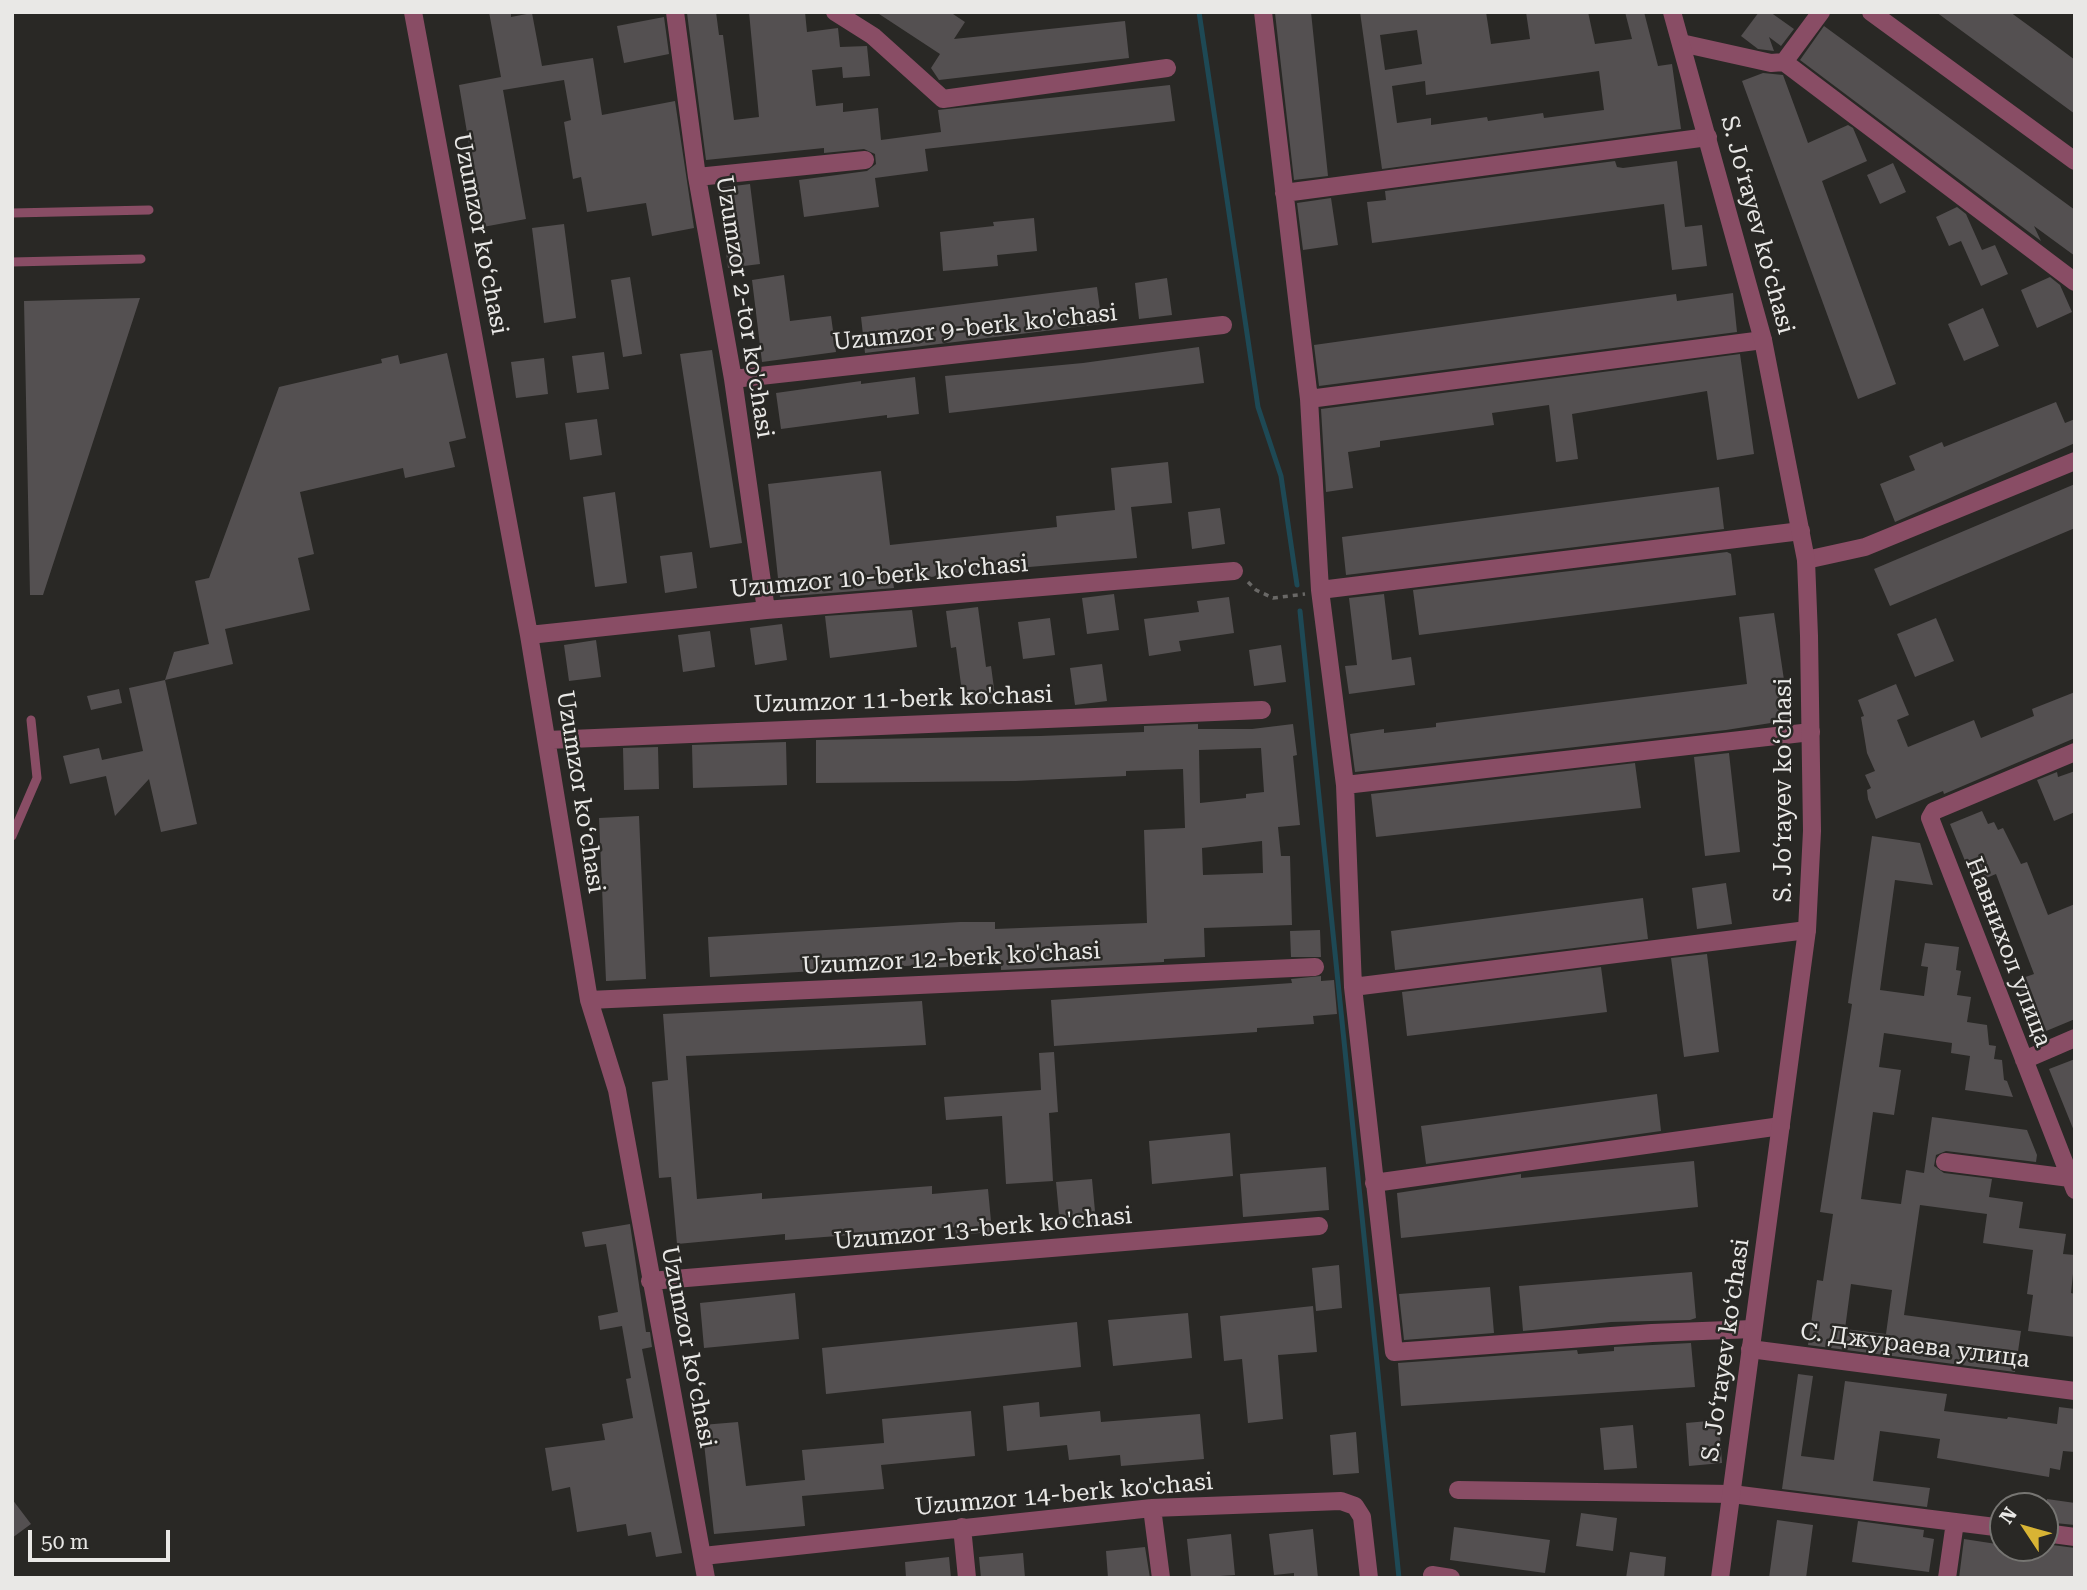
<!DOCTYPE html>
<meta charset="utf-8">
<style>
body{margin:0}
#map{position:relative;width:2087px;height:1590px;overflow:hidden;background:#292825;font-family:"Roboto Serif",serif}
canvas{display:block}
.frame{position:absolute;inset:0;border:14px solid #e9e8e6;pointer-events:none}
.north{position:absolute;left:1989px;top:1492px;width:70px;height:70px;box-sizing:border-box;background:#292825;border:2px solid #767572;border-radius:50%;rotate:306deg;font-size:19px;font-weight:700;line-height:28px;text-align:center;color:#e9e8e6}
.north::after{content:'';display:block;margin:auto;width:24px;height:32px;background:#d8b434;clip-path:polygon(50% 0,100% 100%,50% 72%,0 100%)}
.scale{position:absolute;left:28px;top:1530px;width:142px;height:32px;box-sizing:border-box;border:4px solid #e9e8e6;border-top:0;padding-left:9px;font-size:21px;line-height:24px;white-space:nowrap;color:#e9e8e6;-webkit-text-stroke:5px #292825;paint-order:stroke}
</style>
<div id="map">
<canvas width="2087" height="1590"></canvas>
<div class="frame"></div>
<div class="north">N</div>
<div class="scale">50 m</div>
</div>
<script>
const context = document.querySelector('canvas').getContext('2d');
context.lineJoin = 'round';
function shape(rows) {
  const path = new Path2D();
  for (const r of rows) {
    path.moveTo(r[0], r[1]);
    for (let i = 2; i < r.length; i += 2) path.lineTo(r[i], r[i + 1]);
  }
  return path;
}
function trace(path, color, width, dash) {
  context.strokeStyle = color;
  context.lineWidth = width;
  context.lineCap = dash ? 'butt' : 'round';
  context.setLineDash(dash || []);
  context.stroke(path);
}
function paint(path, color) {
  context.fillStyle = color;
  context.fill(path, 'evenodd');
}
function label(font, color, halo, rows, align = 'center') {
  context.font = font + ' "Roboto Serif",serif';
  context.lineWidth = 5;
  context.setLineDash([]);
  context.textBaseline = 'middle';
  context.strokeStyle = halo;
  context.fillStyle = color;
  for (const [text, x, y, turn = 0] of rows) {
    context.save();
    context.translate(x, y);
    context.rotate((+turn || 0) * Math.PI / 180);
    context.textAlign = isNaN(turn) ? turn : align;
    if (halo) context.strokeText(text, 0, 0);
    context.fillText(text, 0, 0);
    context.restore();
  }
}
trace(shape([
 [1199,12,1258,407,1281,476,1297,585],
 [1300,611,1399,1578]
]), '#1e4955', 5);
paint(shape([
 [489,12,511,12,511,17,532,13,542,66,593,58,602,115,675,101,694,228,652,236,646,203,587,212,581,177,573,179,564,122,571,120,564,80,503,90,526,219,483,227,459,85,501,77],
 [716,12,719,35,723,35,734,120,759,117,749,12,805,12,807,32,838,28,840,47,867,46,870,76,843,78,842,67,812,70,816,106,843,103,843,112,878,108,881,140,941,132,938,110,1170,85,1175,121,925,149,928,171,875,178,879,207,804,217,799,180,867,171,876,164,875,154,864,149,824,153,824,148,706,160,687,13],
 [876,12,950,12,965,22,954,39,1125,21,1129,58,939,80,931,68,940,54],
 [1311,12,1328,176,1294,180,1275,13],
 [1360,12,1486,12,1491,44,1530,39,1526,12,1588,12,1595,44,1632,39,1625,12,1644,12,1658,66,1672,64,1681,129,1382,169],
 [1417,30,1422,64,1385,70,1380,35],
 [1599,71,1604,110,1544,118,1543,113,1488,121,1487,117,1431,125,1431,118,1397,123,1392,86,1425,81,1426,95],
 [1759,12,1770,12,1794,29,1781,46,1769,37,1774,51,1758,49,1741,36],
 [1936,12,2010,12,2047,39,2075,60,2075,114],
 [664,17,669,54,624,63,617,26],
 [1824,26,2075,210,2075,256,2034,226,2041,241,1800,60],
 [1763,73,1783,75,1808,143,1848,125,1853,128,1867,161,1822,181,1896,384,1858,399,1742,81],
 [1615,161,1617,167,1623,168,1677,161,1685,227,1702,225,1707,266,1672,270,1664,204,1372,243,1367,202,1386,200,1385,191],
 [1893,163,1906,192,1880,204,1867,175],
 [750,184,760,264,728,268,718,188],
 [1331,198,1338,245,1303,250,1297,203],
 [1957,207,1966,214,1982,250,1995,245,2008,274,1981,286,1961,241,1949,246,1936,217],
 [1034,218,1037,251,997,255,998,266,943,271,940,232,994,226,993,222],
 [564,224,576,318,544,323,532,228],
 [784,275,790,321,831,316,836,352,762,362,752,280],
 [630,277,642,354,623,357,611,280],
 [2050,277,2060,285,2072,312,2037,328,2021,290],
 [1167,278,1172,315,1139,319,1135,283],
 [1097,287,1102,324,865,353,861,317],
 [1733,293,1737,332,1319,386,1314,345,1676,294,1677,301],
 [140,298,43,595,30,595,24,301],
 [1983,308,1999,346,1964,361,1948,324],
 [1199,347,1204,383,949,413,945,376,1083,363],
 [712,350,742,543,710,548,680,354],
 [604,352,609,389,577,393,572,356],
 [447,353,466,438,449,442,455,467,405,478,403,468,300,492,314,554,298,558,310,610,225,629,233,664,165,680,174,652,209,644,195,581,209,578,279,387,382,363,381,359,398,355,400,364],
 [1740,354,1754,454,1717,460,1707,391,1572,414,1578,459,1556,462,1549,405,1492,413,1494,425,1380,441,1380,447,1348,452,1353,488,1326,492,1321,409],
 [544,358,548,394,516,398,511,362],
 [915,377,919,414,887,418,887,415,781,429,776,393,861,381,861,384],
 [2056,402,2065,423,2075,419,2075,443,1895,522,1880,484,1915,470,1909,456,1942,442,1944,447],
 [597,419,602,455,570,460,565,423],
 [1168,462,1172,503,1131,507,1137,558,969,572,893,582,894,588,780,597,768,484,881,471,890,545,1057,527,1056,516,1115,510,1111,468],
 [2075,484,2075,528,1890,606,1874,569],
 [1719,487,1724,529,1346,575,1342,537],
 [615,492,627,583,595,587,583,497],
 [1220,508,1225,544,1192,549,1188,512],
 [692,552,697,588,665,593,660,556],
 [1727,552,1731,554,1736,595,1419,635,1413,590],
 [1114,594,1119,630,1087,634,1082,598],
 [1384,594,1392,660,1411,657,1415,685,1349,694,1345,666,1357,665,1349,598],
 [1229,597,1234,633,1179,641,1181,651,1149,656,1144,619,1199,612,1197,601],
 [978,607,986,667,991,666,996,703,964,707,956,647,951,648,946,611],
 [912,610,917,647,830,658,825,616],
 [1774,613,1790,720,1726,730,1355,772,1350,734,1384,729,1384,733,1436,727,1436,723,1747,684,1739,617],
 [1050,618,1055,655,1023,659,1018,622],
 [1936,618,1954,661,1915,677,1897,634],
 [782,624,787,660,755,665,750,628],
 [710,631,715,667,683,672,678,635],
 [596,640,601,677,569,681,564,645],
 [1281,645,1286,682,1254,686,1249,650],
 [1102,664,1107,701,1075,705,1070,668],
 [165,680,197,824,161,832,149,779,115,816,106,776,70,784,63,756,99,748,102,760,143,751,129,688],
 [1896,684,1909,715,1897,720,1908,747,1974,720,1981,738,2034,716,2032,709,2075,692,2075,738,1944,794,1943,791,1876,819,1868,799,1867,790,1871,788,1865,775,1875,771,1867,753,1861,717,1864,716,1858,700],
 [119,689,122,703,91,710,87,696],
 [1198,724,1198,729,1252,729,1293,724,1297,755,1293,756,1300,825,1278,827,1281,856,1290,856,1292,925,1204,928,1205,957,1164,959,1164,962,1001,970,1001,965,923,968,923,965,710,977,708,937,960,922,995,922,995,929,1147,923,1144,830,1185,828,1183,769,1126,771,1126,776,1016,781,816,783,816,740,1040,736,1144,732,1144,726],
 [1261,748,1264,792,1246,794,1246,798,1200,803,1199,750],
 [1262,841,1263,873,1203,875,1202,848],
 [786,742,787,785,693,788,692,745],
 [658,747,659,789,624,790,623,748],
 [1729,753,1740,852,1705,856,1694,757],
 [1635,763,1641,808,1376,837,1371,794],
 [2075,771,2075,812,2054,821,2037,780,2057,772,2058,777],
 [1982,811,1988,824,1994,822,1998,830,2003,828,2021,864,2027,862,2048,915,2075,904,2075,1019,2039,1034,2017,980,2034,974,1996,874,1974,883,1950,824],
 [639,816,646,979,606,981,599,818],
 [1872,836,1920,843,1933,885,1895,880,1880,990,1924,996,1928,967,1921,966,1925,943,1959,947,1956,970,1961,971,1957,995,1971,997,1967,1022,1987,1025,1989,1045,1996,1046,1994,1059,2002,1060,2004,1080,2007,1081,2013,1097,1965,1090,1970,1056,1951,1053,1952,1043,1884,1033,1879,1067,1901,1070,1894,1115,1873,1112,1861,1199,1901,1204,1906,1170,1924,1173,1932,1117,2027,1130,2037,1155,2036,1162,1946,1151,1936,1155,1934,1166,1944,1173,1992,1179,1989,1197,2023,1202,2019,1228,2066,1234,2063,1254,2075,1255,2071,1293,2075,1294,2075,1337,2028,1331,2033,1295,2027,1294,2033,1250,1983,1243,1987,1214,1920,1205,1904,1315,2021,1331,2015,1372,1808,1345,1817,1280,1823,1281,1833,1214,1820,1212,1847,1037,1852,1004,1848,1003],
 [1851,1284,1892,1290,1886,1334,1845,1329],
 [1726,883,1732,924,1697,929,1692,888],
 [1643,898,1648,939,1395,970,1391,931],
 [1320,930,1321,957,1291,957,1290,931],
 [1707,954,1719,1052,1684,1057,1671,958],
 [1601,967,1607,1012,1407,1036,1402,992],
 [1321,976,1321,981,1334,980,1337,1014,1313,1016,1314,1024,1257,1028,1257,1032,1054,1046,1051,1000,1292,983,1291,979],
 [922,1001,926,1045,686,1056,697,1199,762,1193,762,1199,932,1186,932,1194,988,1189,992,1232,956,1235,955,1227,785,1240,785,1234,677,1244,671,1177,659,1178,652,1082,668,1080,663,1014],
 [1054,1052,1058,1112,1049,1113,1053,1181,1006,1184,1002,1116,946,1120,944,1097,1041,1090,1039,1053],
 [2075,1059,2075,1131,2074,1131,2049,1069],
 [1657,1094,1661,1131,1426,1164,1421,1126],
 [1230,1133,1233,1176,1152,1184,1149,1141],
 [1694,1161,1698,1207,1401,1238,1397,1193,1521,1174,1521,1178],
 [1326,1167,1329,1210,1243,1217,1240,1174],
 [1092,1179,1096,1222,1060,1225,1056,1182],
 [630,1224,646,1332,650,1332,652,1347,642,1349,682,1553,656,1557,651,1532,628,1536,626,1524,577,1532,570,1487,552,1491,545,1448,605,1440,602,1424,633,1418,626,1379,631,1378,622,1326,600,1330,598,1316,618,1312,606,1244,585,1247,582,1232],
 [1339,1265,1342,1308,1316,1311,1312,1268],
 [1692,1272,1696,1318,1690,1320,1611,1322,1523,1331,1519,1286],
 [1490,1287,1494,1333,1404,1340,1399,1294],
 [795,1293,799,1339,704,1348,700,1303],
 [1313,1306,1317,1352,1278,1355,1283,1419,1248,1423,1242,1359,1224,1361,1220,1316],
 [1188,1313,1192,1358,1113,1366,1108,1320],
 [1077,1322,1081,1367,826,1394,822,1348],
 [1691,1343,1695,1387,1401,1406,1398,1363,1577,1350,1578,1354,1614,1351,1614,1347],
 [1798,1374,1813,1376,1801,1456,1834,1460,1845,1381,1947,1394,1944,1411,2007,1419,2008,1417,2057,1424,2059,1407,2075,1409,2075,1452,2063,1451,2060,1470,2050,1468,2049,1477,1937,1458,1940,1439,1880,1431,1873,1481,1930,1488,1927,1507,1782,1489],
 [1039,1402,1040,1417,1100,1411,1101,1422,1200,1414,1204,1459,1121,1466,1120,1455,1069,1460,1067,1445,1007,1451,1003,1406],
 [971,1411,975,1456,881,1465,884,1489,802,1496,805,1526,714,1534,702,1425,738,1422,746,1486,805,1480,802,1450,884,1443,882,1419],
 [1719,1420,1722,1463,1689,1466,1686,1423],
 [1633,1425,1637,1468,1604,1470,1600,1428],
 [1356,1432,1359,1473,1333,1475,1330,1435],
 [12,1499,31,1524,12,1538],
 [2047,1499,2075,1503,2075,1525,2045,1522],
 [1581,1513,1617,1518,1613,1551,1576,1546],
 [1777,1520,1813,1525,1806,1578,1769,1578],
 [1858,1521,1924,1530,1923,1537,1934,1539,1929,1572,1852,1562],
 [1454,1527,1550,1540,1545,1573,1450,1560],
 [1313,1529,1318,1578,1294,1578,1294,1573,1274,1575,1269,1534],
 [1231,1534,1235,1575,1191,1578,1187,1539],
 [1964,1539,2003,1545,2003,1548,2045,1551,2045,1544,2075,1548,2075,1578,1959,1578],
 [1145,1547,1150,1578,1108,1578,1106,1551],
 [1630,1552,1666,1557,1664,1578,1626,1578],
 [1023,1553,1025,1578,981,1578,979,1557],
 [949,1557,951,1578,906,1578,905,1562]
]), '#545051');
trace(shape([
 [1248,582,1256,590,1273,598,1305,594]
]), '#696866', 3.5, [5, 5]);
trace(shape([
 [12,213,149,210],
 [12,262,141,259],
 [12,836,37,778,31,720]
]), '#894d65', 9);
trace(shape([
 [413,12,529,635,589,1000,617,1090,706,1578],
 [675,12,697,177,733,379,766,610],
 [835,12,873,36,943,99,1167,68],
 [1263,12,1309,399,1320,590,1345,785,1353,987,1394,1352,1652,1333,1753,1329],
 [1871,12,2075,161],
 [1681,43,1771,63,1784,62,2075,282],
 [1784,62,1821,12],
 [697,177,865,160],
 [1284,193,1708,137],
 [733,379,1223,325],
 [1309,399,1763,340],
 [1806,560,1865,547,2075,461],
 [1320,590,1801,531],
 [529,635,766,610,1234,571],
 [547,740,1262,710],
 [2075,752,1934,811,1930,818,2075,1190],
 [1345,785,1811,732],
 [1353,987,1807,930],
 [589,1000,1315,967],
 [2024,1060,2075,1038],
 [1945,1162,2070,1178],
 [1374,1183,1781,1126],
 [650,1281,1319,1226],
 [1750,1349,2075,1391],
 [1458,1490,1732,1494,2003,1528],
 [1152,1508,1161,1578],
 [962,1527,967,1578],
 [2045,1533,2075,1537],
 [703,1556,1152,1508,1341,1501,1355,1506,1362,1517,1369,1578],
 [1432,1575,1451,1578],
 [1947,1578,1955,1522]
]), '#894d65', 18);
trace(shape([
 [1672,12,1763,340,1806,560,1809,636,1812,831,1807,930,1720,1578]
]), '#894d65', 18);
label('24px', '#e9e8e6', '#292825', [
 ["S. Joʻrayev koʻchasi",1757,225,75],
 ["Uzumzor koʻchasi",480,234,79],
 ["Uzumzor 2-tor ko'chasi",744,307,81],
 ["Uzumzor 9-berk ko'chasi",975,328,-6],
 ["Uzumzor 10-berk ko'chasi",879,577,-5],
 ["Uzumzor 11-berk ko'chasi",903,700,-2],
 ["S. Joʻrayev koʻchasi",1784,790,-90],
 ["Uzumzor koʻchasi",580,792,81],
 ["Навнихол улица",2008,952,69],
 ["Uzumzor 12-berk ko'chasi",951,959,-3],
 ["Uzumzor 13-berk ko'chasi",983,1229,-5],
 ["С. Джураева улица",1915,1346,7],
 ["Uzumzor koʻchasi",688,1347,79],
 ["S. Joʻrayev koʻchasi",1726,1350,-82],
 ["Uzumzor 14-berk ko'chasi",1064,1495,-5]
]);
</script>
